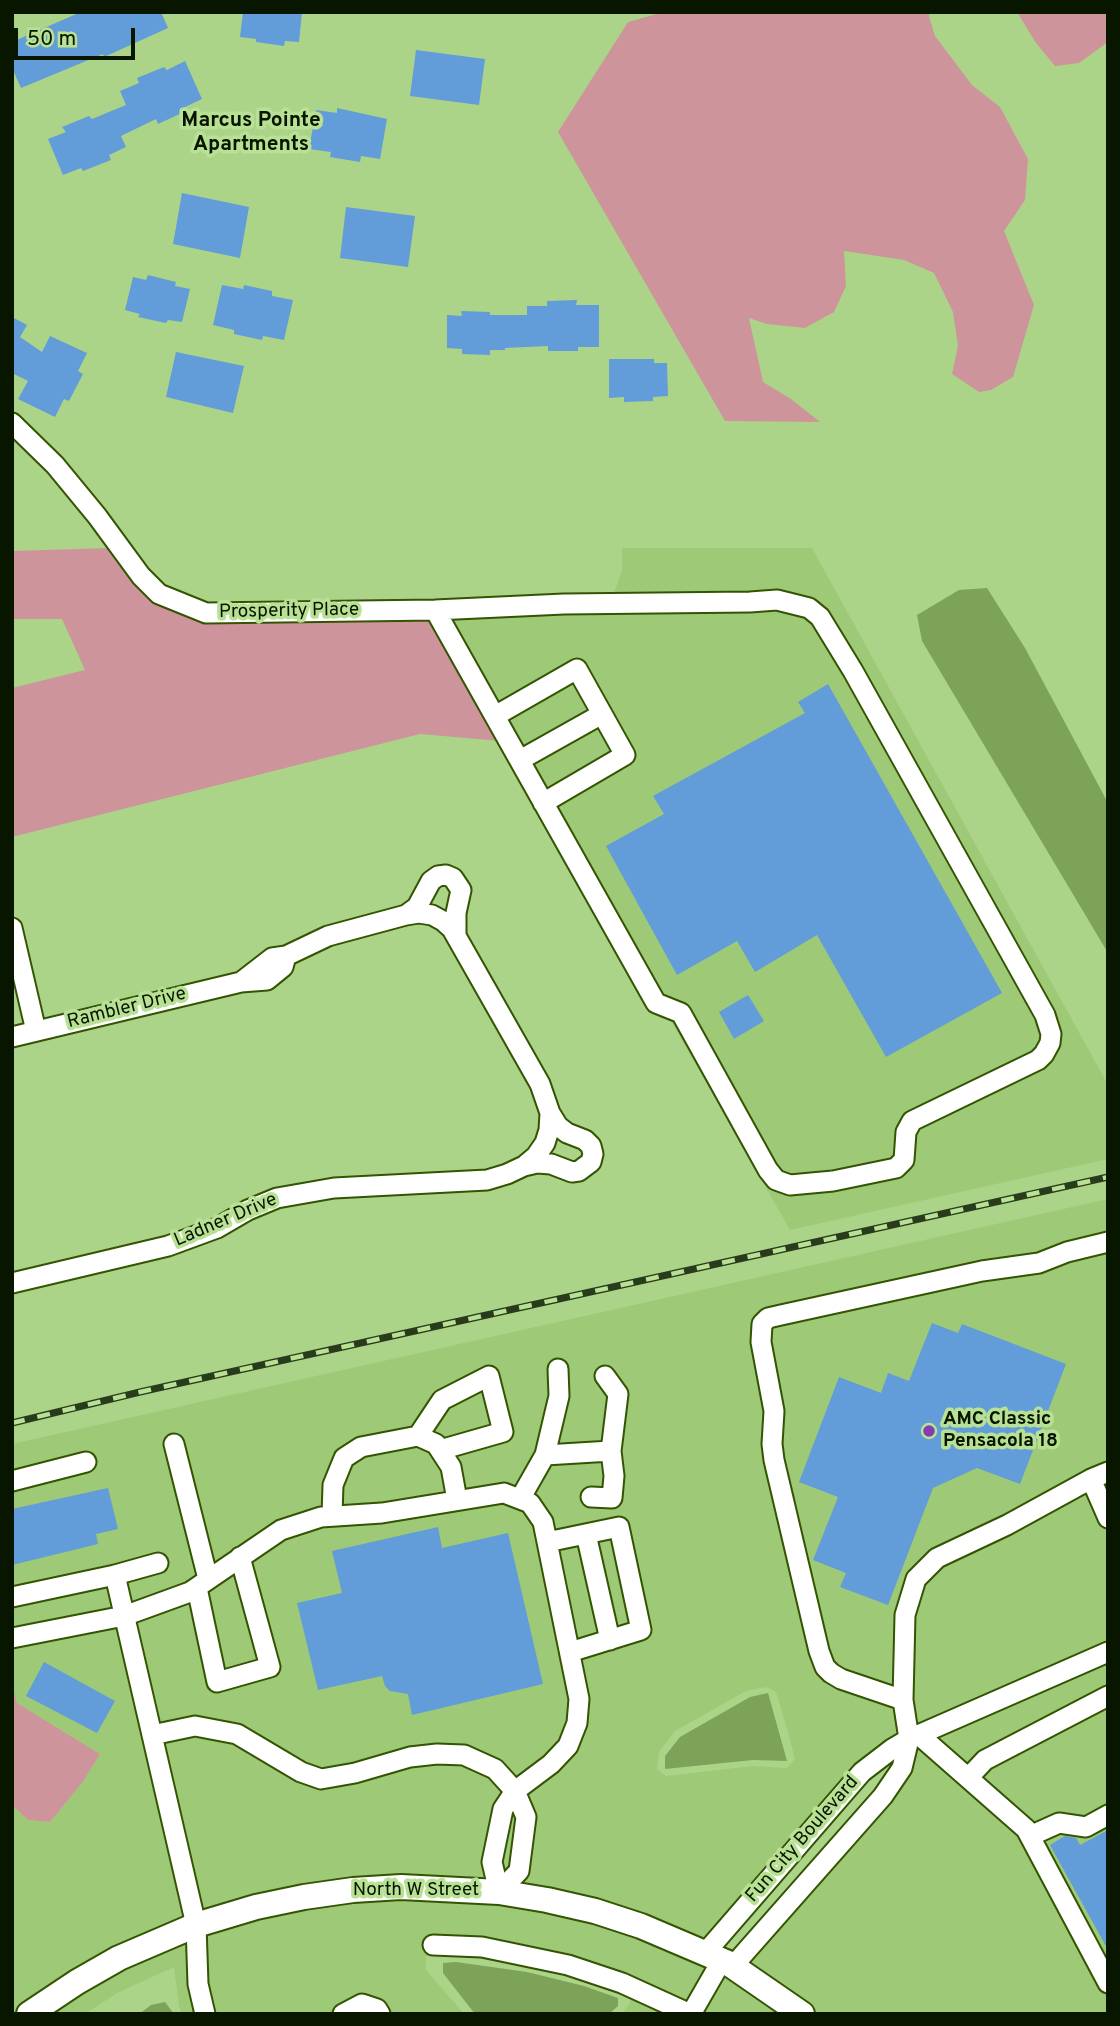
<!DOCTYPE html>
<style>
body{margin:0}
#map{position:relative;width:1120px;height:2026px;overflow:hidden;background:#acd488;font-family:Overpass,sans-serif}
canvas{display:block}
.frame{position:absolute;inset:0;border:14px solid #081600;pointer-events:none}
.scale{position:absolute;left:14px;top:28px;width:121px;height:32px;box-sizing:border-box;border:4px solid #081600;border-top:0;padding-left:9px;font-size:21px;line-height:24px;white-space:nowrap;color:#081600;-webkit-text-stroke:5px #b9e195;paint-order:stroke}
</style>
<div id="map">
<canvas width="1120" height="2026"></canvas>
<div class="frame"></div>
<div class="scale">50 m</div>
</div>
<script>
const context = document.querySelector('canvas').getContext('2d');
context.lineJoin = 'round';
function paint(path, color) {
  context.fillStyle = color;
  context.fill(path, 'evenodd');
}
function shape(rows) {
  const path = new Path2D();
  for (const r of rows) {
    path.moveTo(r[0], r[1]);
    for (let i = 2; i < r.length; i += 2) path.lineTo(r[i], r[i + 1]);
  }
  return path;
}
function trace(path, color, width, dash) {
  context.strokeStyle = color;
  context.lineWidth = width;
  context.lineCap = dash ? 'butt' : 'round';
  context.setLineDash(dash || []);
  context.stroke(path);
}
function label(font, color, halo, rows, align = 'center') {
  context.font = font + ' Overpass,sans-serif';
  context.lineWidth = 7;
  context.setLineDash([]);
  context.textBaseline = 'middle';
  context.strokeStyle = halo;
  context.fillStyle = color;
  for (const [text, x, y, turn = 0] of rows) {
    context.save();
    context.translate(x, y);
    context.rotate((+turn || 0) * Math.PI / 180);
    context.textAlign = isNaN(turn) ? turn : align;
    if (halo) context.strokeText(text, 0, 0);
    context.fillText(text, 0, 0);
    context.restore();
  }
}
paint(shape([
 [622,548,812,548,1108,1085,1108,1159,790,1230,479,684,437,618,613,596,622,570],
 [1108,1199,1108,1643,901,1733,703,1942,500,1884,203,1915,131,1607,12,1630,12,1444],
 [766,1687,776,1692,788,1732,795,1759,787,1768,753,1766,666,1776,657,1769,659,1752,675,1731,746,1691],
 [117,1626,185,1920,12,2014,12,1805,28,1820,50,1822,82,1783,100,1754,17,1703,12,1684,12,1647],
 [1108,1661,1108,2014,815,2014,746,1965,917,1745],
 [450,1896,592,1919,702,1959,787,2014,621,2014,630,2003,630,1993,528,1965,456,1956,426,1956,426,1970,464,2014,182,2014,179,2006,174,1967,117,1993,85,2014,44,2014,82,1988,168,1945,306,1905]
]), '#9ec976');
paint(shape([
 [664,12,930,12,929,16,935,36,972,85,1000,107,1028,159,1025,200,1004,231,1034,305,1013,377,991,390,979,392,952,374,958,346,953,312,934,273,904,260,844,251,846,286,834,312,805,328,767,324,749,318,763,382,791,399,820,422,725,421,558,132,628,22],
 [1017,12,1108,12,1108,42,1079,63,1055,66,1036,43],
 [109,548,152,599,177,612,203,621,437,618,512,742,420,734,12,837,12,688,85,670,62,619,12,619,12,551],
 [12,1684,17,1703,100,1754,82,1783,50,1822,28,1820,12,1805]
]), '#ce949b');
paint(shape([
 [987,588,1025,648,1108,803,1108,953,922,641,917,615,959,590],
 [768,1693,787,1761,753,1760,665,1769,665,1756,680,1737,750,1697],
 [456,1962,527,1972,584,1986,618,1998,618,2006,609,2014,475,2014,443,1973,443,1963],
 [165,2002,174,2014,139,2014,151,2005]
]), '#7da359');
paint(shape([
 [81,12,161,12,168,28,104,57,103,54,21,88,12,68,12,42],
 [243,12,302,12,299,42,285,41,284,46,256,42,256,39,240,37],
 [416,50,485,59,479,105,410,96],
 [185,61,202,99,183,108,184,112,158,124,156,119,121,136,126,147,109,155,111,160,83,171,81,168,63,175,48,139,66,132,62,127,89,116,92,119,126,105,120,91,139,83,137,78,164,67,167,70],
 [337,108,387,119,380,159,361,156,360,162,330,157,331,152,309,149,316,110,337,113],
 [182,193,249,207,240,258,173,244],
 [346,207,415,216,408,267,340,258],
 [148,275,176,282,175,286,190,289,182,322,168,320,166,323,138,317,140,314,125,310,133,277,146,280],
 [222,285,243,289,244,285,272,291,272,296,293,300,284,340,263,336,262,340,234,334,234,330,213,325],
 [577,300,576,305,599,305,599,347,578,347,578,351,548,351,548,346,505,348,505,350,490,350,490,355,462,354,462,349,447,348,447,315,462,316,461,311,490,312,490,315,527,315,527,306,547,306,547,301],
 [12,317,27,325,20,337,42,352,50,336,87,353,78,371,83,374,69,401,64,399,55,417,18,399,28,381,12,373],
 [176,352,244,366,233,413,166,397],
 [609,359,654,359,654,363,667,363,668,396,653,397,653,401,624,402,624,397,609,398],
 [828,684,1002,993,886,1057,817,935,755,972,737,941,677,975,606,846,664,814,653,796,805,713,798,702],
 [748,995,764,1021,734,1039,719,1012],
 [932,1323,958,1333,962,1324,1066,1364,1020,1484,977,1468,933,1488,888,1605,840,1587,846,1573,813,1560,838,1497,799,1482,839,1377,881,1393,888,1373,909,1381],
 [108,1488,118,1529,96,1534,98,1544,12,1565,12,1509],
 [438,1527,442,1548,508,1533,543,1684,412,1715,408,1694,390,1691,385,1686,382,1676,318,1690,297,1603,342,1593,332,1551],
 [44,1662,115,1701,97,1733,26,1696],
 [1108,1830,1108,1950,1050,1845,1065,1836,1076,1838,1080,1845]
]), '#629cd9');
const minor = shape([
 [12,423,55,465,97,516,141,576,159,594,206,613,435,610,564,604,750,602,777,600,809,608,820,617,853,671,1045,1015,1051,1034,1050,1043,1044,1054,1038,1060,912,1121,906,1132,904,1160,896,1168,833,1181,790,1185,776,1180,768,1170,681,1013,656,1003,435,610],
 [495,716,577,669,625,755,543,803],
 [520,760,602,714],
 [12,928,36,1031],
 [241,982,272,958,286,956,328,936,406,915,417,907,431,881,438,876,446,875,453,878,461,890,456,913,456,935],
 [12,1037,241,982,267,980,283,967,286,956],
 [524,1166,537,1163,551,1164,572,1172,579,1171,591,1162,593,1154,591,1146,585,1140,567,1133,558,1126,550,1113],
 [12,1283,168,1246,217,1228,248,1210,277,1198,334,1188,487,1180,507,1174,524,1166,536,1156,545,1143,549,1130,550,1113,540,1084,452,929,443,921,432,915,419,913,406,915],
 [418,1436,442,1400,489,1376,503,1432,440,1450],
 [174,1444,208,1579],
 [545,1455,611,1451,618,1394,605,1376],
 [1108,1472,1091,1479,1108,1518],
 [12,1481,86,1462],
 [591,1497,612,1498,614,1476,611,1451],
 [520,1499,545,1455,559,1396,558,1369],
 [332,1516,333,1485,344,1458,361,1447,418,1436,436,1444,451,1467,457,1500],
 [586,1534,610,1640],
 [547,1542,619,1527,641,1630,570,1652],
 [115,1575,158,1563],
 [197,1588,217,1682,270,1667,240,1557],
 [12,1597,115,1575,196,1925,198,1984,205,2014],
 [12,1638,124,1616,190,1592,281,1530,321,1517,382,1513,504,1493,530,1503,543,1522,579,1699,577,1723,568,1746,551,1764,515,1791,503,1809,492,1862,499,1892],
 [903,1700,905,1615,916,1579,937,1558,1007,1525,1091,1479],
 [152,1735,195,1726,237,1734,301,1772,321,1779,355,1773,410,1757,437,1754,464,1755,495,1769,515,1791,526,1817,519,1871,499,1892],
 [919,1735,1026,1829,1108,1983],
 [968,1778,985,1760,1108,1696],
 [1030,1836,1059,1823,1086,1827,1108,1815],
 [433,1945,482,1947,568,1965,622,1983,690,2014],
 [706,1952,862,1772,892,1749,909,1739,1108,1652],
 [733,1966,883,1796,902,1768,909,1739,903,1700,841,1679,831,1673,825,1667,819,1651,774,1460,772,1444,774,1411,761,1342,762,1324,768,1318,781,1315,982,1271,1039,1263,1067,1252,1108,1242],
 [343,2014,362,2004,377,2009,380,2014],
 [691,2014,722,1960]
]);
const major = shape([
 [29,2014,77,1982,119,1958,196,1925,256,1907,304,1897,353,1890,401,1887,499,1892,547,1900,595,1911,641,1926,728,1963,802,2014]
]);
trace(minor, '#335401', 23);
trace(major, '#335401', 28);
trace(minor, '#fff', 19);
trace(major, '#fff', 24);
const rail = shape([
 [12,1423,140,1392,1108,1177]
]);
trace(rail, '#283b1a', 7);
trace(rail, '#b9e195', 4.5, [13]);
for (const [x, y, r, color] of [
 [929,1431,7,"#853caf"]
]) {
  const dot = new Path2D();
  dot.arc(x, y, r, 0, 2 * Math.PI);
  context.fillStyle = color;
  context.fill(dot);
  trace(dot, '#b9e195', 2.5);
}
label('19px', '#081600', '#b9e195', [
 ["Prosperity Place",289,612,-1],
 ["Rambler Drive",127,1009,-14],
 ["Ladner Drive",226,1221,-23],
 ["Fun City Boulevard",803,1840,-49],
 ["North W Street",416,1891]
]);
label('bold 19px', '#081600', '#b9e195', [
 ["AMC Classic",943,1420],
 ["Pensacola 18",943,1442]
], 'left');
label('bold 21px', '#081600', '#b9e195', [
 ["Marcus Pointe",251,122],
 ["Apartments",251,146]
]);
</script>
